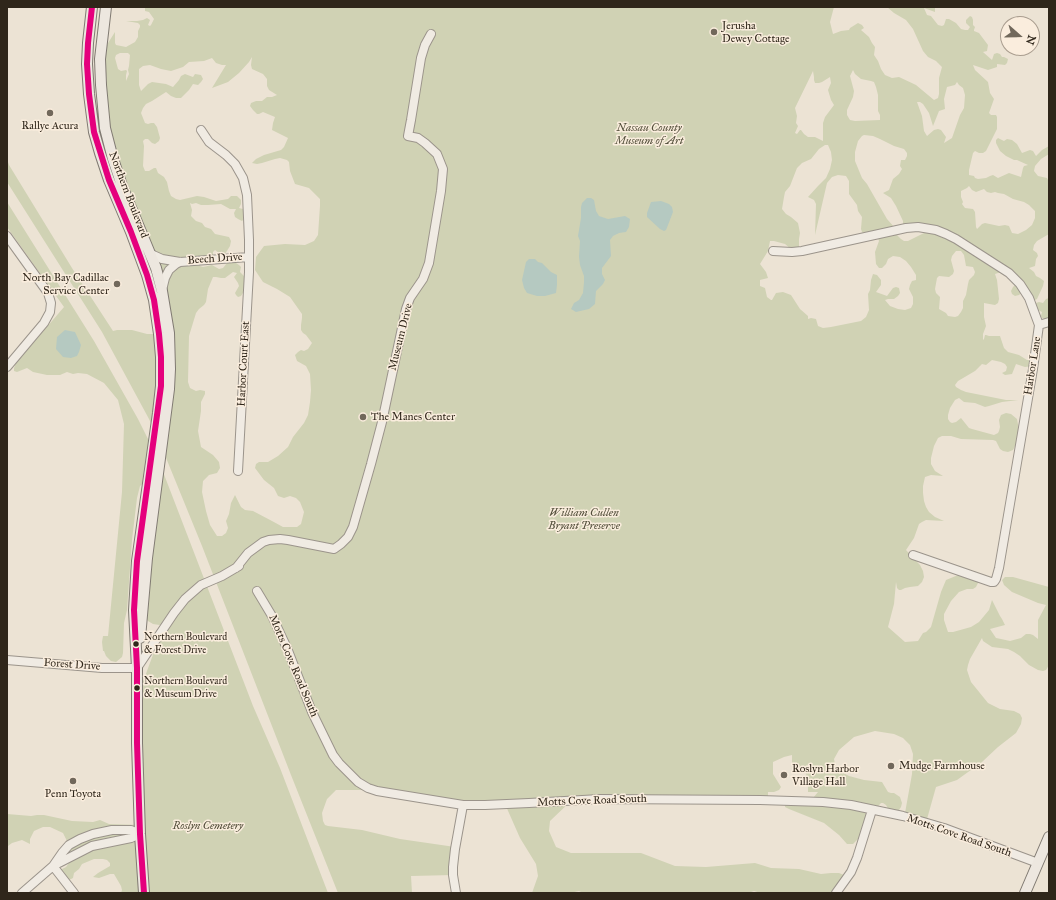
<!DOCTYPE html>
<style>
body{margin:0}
#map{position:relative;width:1056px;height:900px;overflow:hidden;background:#ece3d4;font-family:"IM FELL Great Primer",serif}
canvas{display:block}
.frame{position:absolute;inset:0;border:8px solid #2f261a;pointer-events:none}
.north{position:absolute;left:1000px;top:16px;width:40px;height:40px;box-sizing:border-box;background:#faeddd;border:1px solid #a99d8f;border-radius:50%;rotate:110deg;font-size:11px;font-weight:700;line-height:16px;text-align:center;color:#2f261a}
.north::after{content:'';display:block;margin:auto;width:14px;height:18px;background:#71685b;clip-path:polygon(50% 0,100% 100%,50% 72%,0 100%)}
</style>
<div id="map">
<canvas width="1056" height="900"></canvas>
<div class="frame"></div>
<div class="north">N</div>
</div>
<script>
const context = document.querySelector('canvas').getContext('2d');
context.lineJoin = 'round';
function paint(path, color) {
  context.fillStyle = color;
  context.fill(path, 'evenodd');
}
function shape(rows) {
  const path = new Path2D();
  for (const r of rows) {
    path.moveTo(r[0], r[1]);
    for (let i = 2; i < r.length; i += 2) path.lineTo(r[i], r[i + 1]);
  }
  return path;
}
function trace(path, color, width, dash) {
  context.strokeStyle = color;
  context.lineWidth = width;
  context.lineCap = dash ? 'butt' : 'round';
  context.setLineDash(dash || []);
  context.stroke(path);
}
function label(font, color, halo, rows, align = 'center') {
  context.font = font + ' "IM FELL Great Primer",serif';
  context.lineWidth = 3;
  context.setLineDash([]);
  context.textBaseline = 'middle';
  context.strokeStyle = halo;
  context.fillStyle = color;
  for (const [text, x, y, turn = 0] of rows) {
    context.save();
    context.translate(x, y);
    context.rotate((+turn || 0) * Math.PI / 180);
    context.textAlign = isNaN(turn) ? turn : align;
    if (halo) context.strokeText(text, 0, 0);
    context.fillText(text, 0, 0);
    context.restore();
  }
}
paint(shape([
 [145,7,834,7,830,22,833,34,841,31,849,30,850,28,858,23,862,25,864,28,861,30,869,37,872,43,875,47,874,55,878,61,881,69,885,75,892,78,899,77,916,85,934,100,938,98,939,94,939,78,942,67,936,61,928,57,923,51,913,29,906,20,894,13,887,7,935,7,935,12,924,8,927,15,931,16,938,25,942,26,944,25,946,19,949,19,956,23,961,29,965,30,968,30,970,27,966,23,966,20,970,16,972,17,973,20,973,25,975,27,974,30,974,31,979,33,988,45,987,51,983,52,992,60,994,54,997,53,1000,54,1002,57,1004,57,1008,59,1007,63,1005,65,997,64,997,67,988,70,973,65,975,70,988,82,990,93,994,99,989,113,991,115,996,115,997,117,997,129,986,151,983,153,979,153,975,151,973,153,969,170,969,175,974,176,975,178,978,179,986,178,990,176,993,175,998,178,1009,173,1021,177,1023,168,1024,166,1028,165,1017,160,1014,160,1006,156,1000,151,996,143,996,140,998,138,1004,141,1007,139,1012,140,1017,144,1022,153,1030,150,1033,151,1036,156,1042,150,1049,146,1049,154,1041,159,1035,166,1034,171,1038,176,1047,178,1048,180,1049,179,1049,234,1037,241,1034,245,1033,250,1037,253,1038,256,1036,259,1035,266,1029,268,1034,272,1036,276,1040,278,1044,281,1043,286,1037,299,1035,300,1022,292,1019,295,1015,296,1012,294,1011,291,1013,287,1015,285,1019,285,1004,271,995,274,997,280,999,299,998,303,995,305,984,303,984,317,986,326,983,334,983,340,984,339,985,335,986,335,989,336,1000,336,1004,348,1008,352,1019,355,1027,360,1032,360,1032,366,1025,367,1016,364,1012,374,1005,375,1002,373,1006,371,1007,367,1005,364,1001,362,992,360,986,365,982,364,975,371,958,381,955,385,956,387,961,390,966,392,1006,400,1018,400,1002,402,989,406,985,407,975,403,964,402,959,398,955,400,950,408,948,415,948,419,950,422,952,423,956,422,961,418,969,428,972,429,994,435,998,433,999,431,1000,427,999,420,1001,415,1006,413,1011,414,1017,419,1019,430,1019,438,1013,450,1008,452,1003,451,1000,449,996,441,993,440,961,439,951,436,942,436,938,438,934,446,931,458,931,464,935,471,943,476,931,475,925,477,923,486,923,493,924,501,926,507,929,512,935,517,944,521,926,520,922,522,919,524,914,538,906,550,920,565,923,571,924,577,922,582,918,586,910,587,905,588,901,590,899,590,897,588,896,582,894,604,888,627,905,642,918,641,923,633,926,632,931,627,941,592,946,580,968,571,972,571,977,572,979,575,978,583,976,587,973,589,967,589,959,592,951,601,944,614,944,620,948,632,953,632,971,627,979,622,989,610,992,600,1000,616,1002,619,1005,625,990,629,996,638,1001,639,1010,641,1021,638,1026,634,1030,634,1033,635,1038,639,1038,620,1046,605,1038,603,1012,592,1004,585,1002,580,1005,577,1013,577,1049,587,1049,665,1046,670,1043,671,1038,670,1029,665,1020,656,1014,652,1008,649,992,647,983,641,982,638,970,659,968,665,967,670,971,682,988,703,1000,709,1014,711,1020,714,1022,718,1021,724,1016,733,998,747,982,762,957,780,936,787,927,819,905,813,912,774,913,754,910,745,903,738,894,734,875,731,854,737,839,750,834,759,836,769,849,776,864,780,882,782,888,792,891,793,894,793,900,797,902,803,901,807,899,810,892,812,889,810,886,805,883,803,881,803,872,813,861,836,853,844,847,844,839,835,824,823,789,809,785,807,785,804,813,798,818,792,808,792,808,781,805,770,802,768,792,768,792,755,784,757,773,762,773,774,781,787,779,790,774,792,768,792,768,797,572,800,550,821,549,831,556,847,571,853,641,853,675,866,706,867,755,863,771,868,799,869,821,874,831,873,839,873,844,875,845,881,836,893,761,893,754,891,748,893,583,893,579,891,570,893,532,893,538,876,536,864,520,838,505,804,485,805,378,790,336,790,327,799,322,813,323,821,325,825,328,826,362,830,400,839,455,847,453,875,411,876,412,893,338,893,291,775,202,546,162,448,165,306,113,159,105,84,107,81,106,74,104,52,108,43,115,32,115,43,116,45,126,47,135,42,138,37,138,31,140,27,140,25,138,23,126,21,137,21,143,20,147,18,150,20,148,25,150,26,151,25,154,19,149,12,145,11],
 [120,53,128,53,130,55,129,66,128,70,129,74,126,81,126,75,127,71,126,70,121,71,118,69,115,58,116,55],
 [252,57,251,65,252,69,263,74,267,79,267,86,269,90,277,95,272,97,267,97,262,101,256,101,251,103,250,106,253,110,257,114,259,114,263,112,275,117,273,123,272,130,288,138,284,147,281,150,264,155,256,159,252,163,257,164,262,163,275,159,280,158,287,160,289,162,290,171,295,184,309,188,320,199,320,206,318,235,314,241,305,245,285,244,264,246,256,257,255,270,263,282,277,289,290,297,302,314,302,318,301,325,301,330,303,333,306,335,312,343,308,349,304,351,301,350,298,352,295,355,297,361,306,366,310,374,311,390,310,402,308,415,304,423,293,437,288,447,278,456,268,462,259,462,256,464,255,468,264,480,274,488,278,496,284,498,290,496,296,498,300,502,304,512,301,524,297,527,283,527,272,521,253,511,245,510,241,507,235,495,231,503,229,514,226,521,228,528,226,533,222,536,217,536,210,525,206,511,202,492,203,481,209,475,217,473,220,468,219,462,213,455,201,447,198,431,201,411,201,402,205,394,205,391,200,390,196,391,190,388,188,382,189,336,196,313,199,309,204,305,206,302,208,289,213,277,216,277,221,278,225,278,233,272,237,273,234,277,238,283,239,286,235,293,236,295,238,297,241,296,244,291,245,277,240,272,241,267,239,265,236,263,229,262,227,263,223,268,219,269,212,265,203,267,200,266,200,264,213,257,213,252,215,250,219,253,225,254,230,246,231,241,229,237,215,234,211,229,205,227,202,223,196,221,191,216,192,210,190,203,192,204,196,203,201,205,208,205,221,204,230,209,236,209,234,213,235,217,238,219,242,221,244,219,245,213,243,209,239,208,241,204,241,200,237,196,231,196,228,199,216,201,204,197,197,196,180,200,176,199,171,196,169,191,167,182,164,177,158,173,156,168,154,168,149,171,145,171,143,166,144,146,143,141,145,139,148,139,152,143,155,144,159,141,160,138,157,127,154,123,151,123,148,124,145,123,141,113,143,108,146,104,152,101,166,92,171,96,176,98,181,98,189,90,193,84,198,85,201,82,203,79,201,75,195,74,193,77,185,74,181,76,179,80,173,87,166,84,152,82,148,84,141,91,139,85,139,69,143,66,150,65,161,69,171,71,183,67,189,62,204,61,212,58,216,63,222,65,226,65,212,88,228,82,239,73,249,62],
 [853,70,855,74,861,79,871,81,874,82,876,87,878,95,878,111,880,115,880,120,855,121,850,120,847,115,847,110,853,97,854,91,850,76],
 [813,71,814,77,814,80,815,83,819,83,822,82,830,77,831,83,828,90,831,100,834,105,825,117,823,123,823,141,815,137,808,137,804,134,801,130,800,130,797,134,795,133,798,126,796,123,797,116,795,108],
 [957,82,959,85,963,88,965,95,964,108,960,115,952,138,944,143,946,137,941,130,938,129,934,130,927,136,924,131,922,116,917,102,920,102,923,104,929,113,933,126,939,111,945,109,944,99,947,87,955,85],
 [864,135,873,136,880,139,894,146,904,149,907,153,907,156,905,160,901,160,900,166,902,169,899,174,893,179,889,190,883,193,891,198,896,206,903,221,903,227,928,231,908,241,904,241,901,239,895,233,895,228,887,219,867,184,862,178,855,161,855,152,858,141,862,136],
 [825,145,828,145,831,152,832,160,830,169,826,178,818,186,808,197,814,200,816,204,815,235,827,183,832,177,838,175,846,176,849,181,849,194,857,205,858,211,862,217,861,229,862,232,878,238,879,241,875,252,876,264,879,268,882,268,886,264,888,259,893,256,900,257,906,261,911,267,916,275,916,280,912,281,910,285,909,289,913,297,913,304,911,308,905,310,898,309,890,306,885,300,888,299,894,299,898,296,900,293,899,288,896,287,893,288,887,296,876,292,881,285,881,280,877,275,873,274,871,280,870,290,868,294,869,310,866,317,861,321,831,327,823,328,818,326,816,319,811,318,808,319,808,316,800,309,791,295,783,292,776,293,772,300,771,300,767,297,765,288,760,286,760,280,768,278,766,272,760,264,768,251,770,241,774,241,785,244,791,249,797,249,799,247,799,239,800,233,798,223,791,217,786,214,782,209,784,197,785,192,790,186,797,168,802,163,811,159,819,149],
 [969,186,972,190,976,192,984,189,987,192,991,193,995,192,998,193,1004,194,1013,199,1024,202,1029,205,1035,211,1035,218,1032,225,1026,230,1018,234,1012,233,1009,226,1005,225,999,226,985,223,982,224,977,229,976,227,975,212,973,209,965,208,962,204,963,202,961,197,961,191,967,188],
 [956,251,961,251,964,255,966,266,973,267,975,272,974,275,969,280,968,284,966,295,963,301,963,308,961,312,958,316,955,317,948,316,946,313,939,309,940,297,936,293,935,289,937,278,939,276,949,277,953,274,954,271,951,260,952,256],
 [7,159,9,165,72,268,113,331,117,330,132,330,147,334,159,334,155,432,149,419,102,332,7,182],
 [7,202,94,341,138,419,153,449,148,479,140,486,137,498,132,540,127,610,124,623,123,653,122,657,116,662,111,661,106,656,104,651,103,651,102,642,103,636,108,636,122,492,124,424,118,400,104,383,87,374,78,373,73,374,67,372,60,375,47,375,33,372,27,368,17,372,14,371,14,368,16,363,64,307,7,227],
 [1049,298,1049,319,1046,319,1042,318,1041,316,1042,312,1038,310,1035,306,1036,303,1039,302,1043,303,1046,299],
 [160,464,253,706,280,768,328,893,121,893,122,890,121,886,114,874,110,874,99,878,93,877,98,873,110,866,110,863,107,860,103,859,94,859,82,864,79,869,74,873,73,878,67,881,60,870,66,867,69,863,77,857,53,866,69,845,63,833,50,827,43,827,34,831,30,839,30,844,22,840,12,843,8,846,7,848,7,814,31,816,37,815,44,815,72,821,93,822,100,820,109,824,140,825,137,698,154,652,166,626,153,624,148,621,143,614]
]), '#d0d2b4');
paint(shape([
 [587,198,591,198,594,200,596,211,599,216,608,219,625,216,630,219,629,227,626,232,619,233,613,236,610,240,611,256,602,268,602,274,605,280,603,284,596,291,595,304,589,309,576,312,571,309,574,303,579,300,583,293,584,282,584,276,580,265,579,257,580,241,578,236,581,218,581,207,582,203],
 [661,201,669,204,672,207,673,212,668,225,666,230,664,231,660,229,647,217,647,213,651,202],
 [529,259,535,259,538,262,542,263,551,272,557,275,557,285,556,293,545,296,537,296,527,293,524,288,522,280,526,262],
 [65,330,75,332,81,345,79,352,77,356,71,358,63,357,56,349,57,337]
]), '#b5c9c1');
const minor = shape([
 [201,130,209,142,226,155,235,164,243,178,247,195,249,240,249,272,238,471],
 [7,236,48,293,51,303,50,312,44,323,7,367],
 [773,251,792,252,802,251,906,228,918,227,936,230,946,234,956,239,1009,273,1020,284,1029,298,1039,325,1033,369,999,568,996,579,994,582,991,582,913,555],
 [151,254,162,259,180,262,249,257],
 [162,290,165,278,169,270,176,264,180,262],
 [1039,325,1049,322],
 [236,568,248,553,263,542,269,540,280,539,288,540,334,549,341,544,348,537,353,527,371,464,382,422,406,309,410,298,423,279,429,263,441,191,443,169,437,154,425,143,418,138,408,136,411,120,421,58,425,45,431,34],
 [257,591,272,616,287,648,312,712,333,755,339,763,358,782,368,788,377,791,463,805,485,805,529,803,600,799,760,800,823,802,851,805,903,816,927,823,944,828,1038,863],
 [7,660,102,668,137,668,174,613,185,599,201,585,222,576,239,566],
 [53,866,74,893],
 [22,893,53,866,62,853,69,845,80,839,93,834,112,830,131,830,140,834,131,838,92,846,53,866],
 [456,893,453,875,453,867,455,849,463,805],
 [836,893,851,872,857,858,872,810]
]);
const major = shape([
 [92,7,88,43,87,64,89,94,94,132,100,153,109,180,131,232,147,275,154,300,159,334,161,357,161,386,158,413,137,561,134,610,137,668,137,743,140,834,144,893],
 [106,7,100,59,101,85,105,128,113,159,122,186,156,268,162,291,169,333,170,369,169,389,147,558,140,638],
 [1025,893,1049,837]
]);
trace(minor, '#9b948b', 10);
trace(major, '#807a72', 12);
trace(minor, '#f0ebe3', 8);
trace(major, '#ede7df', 10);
trace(shape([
 [92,7,88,43,87,64,89,94,94,132,109,180,131,232,147,275,154,300,159,334,161,357,161,386,137,561,134,610,137,668,137,743,140,834,144,893]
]), '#e5007d', 6);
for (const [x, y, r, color] of [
 [714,32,4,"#71685b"],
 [50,113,4,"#71685b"],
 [117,284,4,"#71685b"],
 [363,417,4,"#71685b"],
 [136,644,3.5,"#2f261a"],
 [137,688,3.5,"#2f261a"],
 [891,766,4,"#71685b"],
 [784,775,4,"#71685b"],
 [73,781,4,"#71685b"]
]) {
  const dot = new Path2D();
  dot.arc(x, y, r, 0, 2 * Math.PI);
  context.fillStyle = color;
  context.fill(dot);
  trace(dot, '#faeddd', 1.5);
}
label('10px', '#2f261a', '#faeddd', [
 ["Northern Boulevard",144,638],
 ["& Forest Drive",144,651],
 ["Northern Boulevard",144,682],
 ["& Museum Drive",144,695]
], 'left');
label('11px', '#2f261a', '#faeddd', [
 ["Jerusha",722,26],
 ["Dewey Cottage",722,39],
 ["Rallye Acura",50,126,"center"],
 ["North Bay Cadillac",109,278,"right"],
 ["Service Center",109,291,"right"],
 ["The Manes Center",371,417],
 ["Mudge Farmhouse",899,766],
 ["Roslyn Harbor",792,769],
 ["Village Hall",792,782],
 ["Penn Toyota",73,794,"center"]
], 'left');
label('italic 11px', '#524e3a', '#faeddd', [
 ["Nassau County",649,128],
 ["Museum of Art",649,141],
 ["William Cullen",584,513],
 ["Bryant Preserve",584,526],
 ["Roslyn Cemetery",208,826]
]);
label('11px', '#2f261a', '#faeddd', [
 ["Northern Boulevard",128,195,69],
 ["Beech Drive",215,259,-4],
 ["Museum Drive",401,337,-76],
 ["Harbor Court East",244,364,-87],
 ["Harbor Lane",1033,366,-81],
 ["Forest Drive",72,665,4],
 ["Motts Cove Road South",293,666,67],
 ["Motts Cove Road South",592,801,-2],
 ["Motts Cove Road South",959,836,19]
]);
</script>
